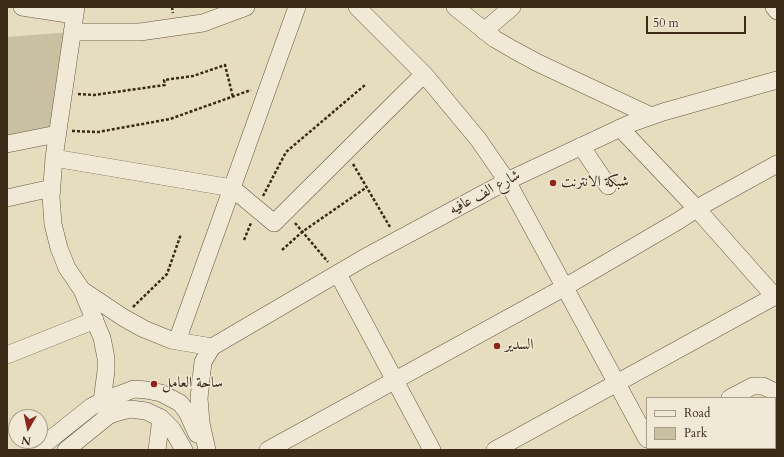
<!DOCTYPE html>
<meta charset="utf-8">
<style>
body{margin:0}
#map{position:relative;width:784px;height:457px;overflow:hidden;background:#e6ddbe;font-family:Cardo,serif}
canvas{display:block}
.frame{position:absolute;inset:0;border:8px solid #3a2a16;pointer-events:none}
.legend{position:absolute;left:646px;top:397px;width:130px;height:52px;box-sizing:border-box;background:#efe9d5;border:1px solid #a79d89;margin:0;padding:5px 7px;list-style:none;font-size:12px;color:#3a2a16}
.legend li{display:flex;align-items:center;gap:8px;height:20px}
.legend b{width:20px;border:1px solid #a79d89}
.north{position:absolute;left:8px;top:409px;width:40px;height:40px;box-sizing:border-box;background:#efe9d5;border:1px solid #a79d89;border-radius:50%;rotate:189deg;font-size:11px;font-weight:700;line-height:16px;text-align:center;color:#3a2a16}
.north::after{content:'';display:block;margin:auto;width:14px;height:18px;background:#8f2418;clip-path:polygon(50% 0,100% 100%,50% 72%,0 100%)}
.scale{position:absolute;left:646px;top:16px;width:100px;height:18px;box-sizing:border-box;border:2px solid #3a2a16;border-top:0;padding-left:5px;font-size:12px;line-height:14px;white-space:nowrap;color:#3a2a16;-webkit-text-stroke:3px #efe9d5;paint-order:stroke}
</style>
<div id="map">
<canvas width="784" height="457"></canvas>
<div class="frame"></div>
<ul class="legend">
<li><b style="height:5px;background:#efe9d5"></b>Road</li>
<li><b style="height:11px;background:#c9bfa1"></b>Park</li>
</ul>
<div class="north">N</div>
<div class="scale">50 m</div>
</div>
<script>
const context = document.querySelector('canvas').getContext('2d');
context.lineJoin = 'round';
function paint(path, color) {
  context.fillStyle = color;
  context.fill(path, 'evenodd');
}
function shape(rows) {
  const path = new Path2D();
  for (const r of rows) {
    path.moveTo(r[0], r[1]);
    for (let i = 2; i < r.length; i += 2) path.lineTo(r[i], r[i + 1]);
  }
  return path;
}
function trace(path, color, width, dash) {
  context.strokeStyle = color;
  context.lineWidth = width;
  context.lineCap = dash ? 'butt' : 'round';
  context.setLineDash(dash || []);
  context.stroke(path);
}
function label(font, color, halo, rows, align = 'center') {
  context.font = font + ' Cardo,Amiri,serif';
  context.lineWidth = 3;
  context.setLineDash([]);
  context.textBaseline = 'middle';
  context.strokeStyle = halo;
  context.fillStyle = color;
  for (const [text, x, y, turn = 0] of rows) {
    context.save();
    context.translate(x, y);
    context.rotate((+turn || 0) * Math.PI / 180);
    context.textAlign = isNaN(turn) ? turn : align;
    if (halo) context.strokeText(text, 0, 0);
    context.fillText(text, 0, 0);
    context.restore();
  }
}
paint(shape([
 [72,32,57,134,7,144,7,37]
]), '#c9bfa1');
const minor = shape([
 [22,7,74,15],
 [76,7,54,158,51,197,53,224,59,248,67,268,82,290,102,338,106,358,106,371,102,401],
 [357,7,424,74,478,139,507,181,647,439],
 [455,7,495,39,514,50,538,63,651,116],
 [774,7,777,11],
 [484,31,512,7],
 [72,32,140,32,203,23,246,7],
 [620,128,697,209,775,297],
 [7,144,57,134],
 [581,146,608,186],
 [54,158,232,188,274,223,424,74],
 [7,198,52,188],
 [338,274,432,450],
 [82,290,124,318,144,329,171,340,212,347],
 [177,341,297,7],
 [7,355,95,320],
 [730,398,753,386,763,386,777,393],
 [775,433,777,432],
 [37,450,91,407,102,401,134,389,146,390,161,393,180,403,187,412,197,434],
 [66,450,108,416,115,413,130,409,146,411,161,418,172,429,184,450],
 [157,450,161,418],
 [207,450,201,423,199,398,203,362,212,347,364,258,507,181,629,124,663,112,777,80],
 [268,450,565,287,678,221,701,206,777,164],
 [495,450,777,295],
 [739,450,744,448]
]);
trace(minor, '#655740', 18);
trace(shape([
 [172,7,173,13],
 [78,94,94,95,165,85,164,80,193,76,225,65,233,97],
 [72,131,98,132,170,119,251,90],
 [353,164,390,227],
 [263,196,286,152,365,85],
 [295,223,328,262],
 [244,240,251,223],
 [282,250,302,232,367,187],
 [133,307,167,274,181,234]
]), '#3a2a16', 2.5, [3, 2]);
trace(minor, '#efe9d5', 17);
for (const [x, y, r, color] of [
 [553,183,4,"#8f2418"],
 [497,346,4,"#8f2418"],
 [154,384,4,"#8f2418"]
]) {
  const dot = new Path2D();
  dot.arc(x, y, r, 0, 2 * Math.PI);
  context.fillStyle = color;
  context.fill(dot);
  trace(dot, '#efe9d5', 1.5);
}
label('15px', '#3a2a16', '#efe9d5', [
 ["شبكة الانترنت",561,183],
 ["السدير",505,346],
 ["ساحة العامل",162,384]
], 'left');
label('15px', '#3a2a16', '#efe9d5', [
 ["شارع الف عافيه",485,193,-28]
]);
</script>
